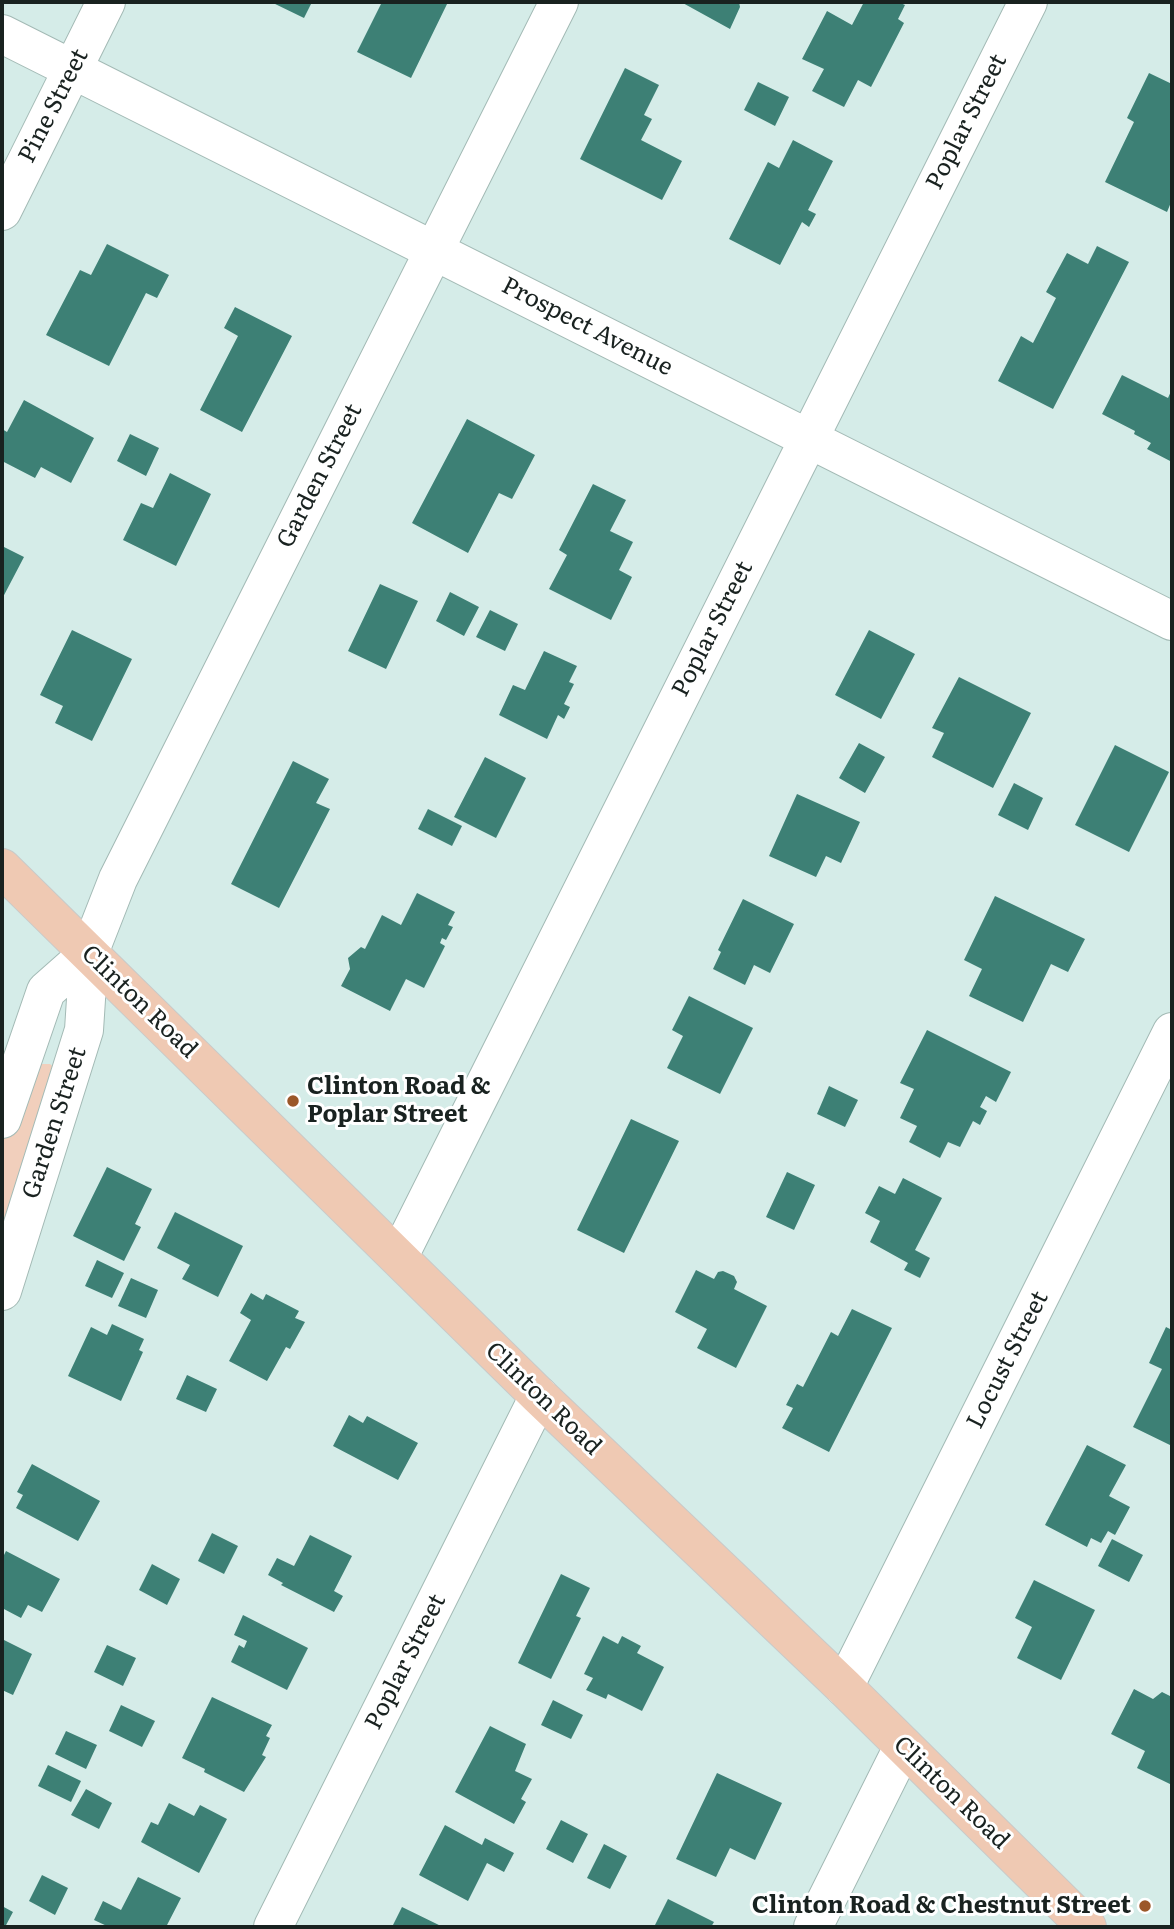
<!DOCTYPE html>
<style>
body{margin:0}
#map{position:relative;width:1174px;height:1929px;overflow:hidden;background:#d5ece8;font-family:Literata,serif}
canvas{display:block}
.frame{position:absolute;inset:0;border:4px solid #192220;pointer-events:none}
</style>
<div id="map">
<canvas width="1174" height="1929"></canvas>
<div class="frame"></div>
</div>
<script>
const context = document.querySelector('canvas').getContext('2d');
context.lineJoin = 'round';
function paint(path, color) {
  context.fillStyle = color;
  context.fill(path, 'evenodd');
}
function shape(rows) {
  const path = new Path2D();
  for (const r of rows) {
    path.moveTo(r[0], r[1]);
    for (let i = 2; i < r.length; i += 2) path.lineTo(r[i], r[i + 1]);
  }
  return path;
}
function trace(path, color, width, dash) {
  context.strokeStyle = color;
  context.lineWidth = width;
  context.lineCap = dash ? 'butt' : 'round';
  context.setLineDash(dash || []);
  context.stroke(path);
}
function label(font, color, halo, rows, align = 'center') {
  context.font = font + ' Literata,serif';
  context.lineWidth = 6;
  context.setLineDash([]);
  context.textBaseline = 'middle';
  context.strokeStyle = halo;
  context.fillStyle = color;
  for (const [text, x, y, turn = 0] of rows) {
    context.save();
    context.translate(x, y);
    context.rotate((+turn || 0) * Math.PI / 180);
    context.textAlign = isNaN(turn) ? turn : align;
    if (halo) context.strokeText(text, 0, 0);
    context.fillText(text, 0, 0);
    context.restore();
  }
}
paint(shape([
 [40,1064,50,1064,56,1069,2,1273,2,1144,20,1090]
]), '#f1cfbc');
paint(shape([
 [271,2,312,2,304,18],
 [382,2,448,2,411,78,357,52],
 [681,2,739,2,740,7,730,29],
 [864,2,898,2,905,5,898,19,904,23,871,87,858,80,844,107,812,91,824,69,802,59,827,11,852,25],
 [625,68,659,85,644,115,652,119,641,140,682,161,662,200,580,159],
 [1149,73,1172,84,1172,200,1167,212,1105,182,1134,122,1127,118],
 [758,82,789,97,775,126,744,110],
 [793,140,833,161,808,210,816,214,809,227,802,222,780,265,729,239,768,162,779,168],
 [107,244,169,275,157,298,146,293,109,366,46,335,80,270,91,275],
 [1097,246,1129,262,1053,409,998,381,1021,336,1033,343,1056,298,1046,292,1067,253,1088,264],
 [235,307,292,336,242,432,200,410,238,336,224,328],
 [1122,375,1168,398,1172,389,1172,462,1147,449,1151,443,1134,434,1135,431,1102,414],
 [24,400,94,438,71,483,41,467,35,478,2,461,2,429,7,432],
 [467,419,535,455,512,499,499,493,468,553,412,523],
 [130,434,159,448,146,476,117,461],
 [170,473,211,494,176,566,123,540,141,503,153,508],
 [593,484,626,500,610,531,633,542,619,570,632,577,611,620,549,589,567,555,559,550],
 [2,546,24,557,2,599],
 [380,584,418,601,386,669,348,651],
 [450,592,479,607,464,636,436,621],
 [490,610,518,624,505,651,476,637],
 [72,630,132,659,92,741,55,723,63,706,40,695],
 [869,630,915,654,881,719,835,695],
 [544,651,577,666,569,682,574,684,564,704,570,707,564,719,558,715,547,739,499,715,513,685,525,690],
 [959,677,1031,713,993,788,932,757,944,733,932,728],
 [859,743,885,757,865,793,839,778],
 [1115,745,1169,772,1129,852,1075,825],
 [485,757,526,778,496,838,454,817],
 [293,761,329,779,316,803,330,809,279,908,231,884],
 [1014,783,1043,798,1028,830,998,815],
 [797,794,860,822,841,863,826,856,816,877,769,856],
 [428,809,462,826,452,846,418,829],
 [417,893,455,912,448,925,453,927,446,940,442,938,440,943,445,946,424,988,406,979,390,1011,341,986,350,969,348,958,361,947,365,949,382,915,401,925],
 [995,896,1085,939,1068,972,1051,964,1023,1022,969,996,982,969,964,960],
 [743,899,794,924,770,973,754,965,745,985,713,969,721,952,718,950],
 [689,996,753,1028,720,1094,667,1068,683,1036,672,1030],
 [927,1030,1011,1072,996,1102,986,1096,980,1107,987,1111,980,1125,973,1121,960,1147,948,1142,940,1158,909,1142,917,1126,900,1118,914,1089,900,1083],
 [829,1086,858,1100,845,1127,817,1114],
 [631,1119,679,1141,624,1253,577,1230],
 [107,1167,152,1189,135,1224,141,1227,124,1261,73,1236],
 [787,1172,815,1185,794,1230,766,1217],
 [903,1178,942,1198,915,1250,930,1258,920,1278,904,1270,908,1263,870,1242,880,1221,865,1213,879,1186,895,1194],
 [175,1212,243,1246,218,1297,182,1279,190,1265,157,1248],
 [97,1260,124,1273,112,1298,85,1286],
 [696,1270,714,1279,718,1272,723,1271,734,1276,737,1282,734,1289,767,1306,736,1368,697,1348,707,1329,675,1312],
 [131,1278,158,1290,146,1318,118,1306],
 [251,1293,263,1300,266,1294,299,1311,295,1318,305,1322,290,1349,286,1347,267,1381,229,1361,251,1320,240,1313],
 [852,1309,892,1328,829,1452,782,1428,793,1408,786,1405,797,1384,803,1387,831,1332,838,1336],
 [112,1324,144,1339,139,1350,143,1352,121,1401,68,1376,91,1327,107,1335],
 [1166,1327,1172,1330,1172,1446,1133,1427,1162,1369,1149,1363],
 [187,1375,217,1389,206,1412,176,1399],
 [349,1415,363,1423,367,1416,418,1443,398,1480,333,1446],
 [1087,1445,1126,1465,1109,1496,1130,1507,1115,1535,1108,1531,1101,1543,1091,1538,1087,1547,1045,1525],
 [32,1464,100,1501,78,1541,16,1508,23,1495,17,1492],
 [212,1533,238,1546,224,1574,198,1561],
 [310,1535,352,1556,334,1591,343,1596,334,1612,281,1585,283,1583,268,1575,277,1558,294,1566],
 [1112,1539,1143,1555,1129,1582,1098,1566],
 [6,1551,60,1579,42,1612,28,1605,21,1618,2,1608,2,1559],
 [152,1564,180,1579,167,1605,139,1590],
 [561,1574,590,1588,576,1616,581,1618,551,1679,518,1663],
 [1034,1580,1095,1610,1061,1680,1017,1658,1032,1627,1015,1618],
 [243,1615,308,1648,287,1690,231,1662,239,1645,244,1648,247,1641,234,1635],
 [603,1636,618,1644,622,1636,641,1646,637,1653,664,1667,642,1711,608,1694,606,1699,586,1690,593,1678,584,1674],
 [2,1639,32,1654,13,1695,2,1690],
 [107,1645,136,1658,123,1686,94,1672],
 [1134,1689,1153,1699,1162,1692,1172,1697,1172,1785,1137,1768,1145,1751,1111,1734],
 [212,1697,272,1725,266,1736,270,1738,262,1755,266,1757,244,1792,204,1772,205,1769,182,1758],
 [553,1700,583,1715,571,1739,541,1725],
 [121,1705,155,1721,142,1747,109,1731],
 [490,1726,526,1744,515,1771,532,1779,521,1799,526,1802,514,1824,455,1792],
 [66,1731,97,1745,86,1769,55,1754],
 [48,1765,81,1781,71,1802,38,1786],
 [717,1773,782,1803,755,1860,730,1848,716,1877,676,1859],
 [86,1789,112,1803,99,1829,71,1815],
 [169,1803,194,1816,200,1805,227,1819,199,1873,141,1842,151,1822,158,1825],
 [561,1820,588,1834,573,1863,546,1849],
 [445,1825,482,1845,485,1838,514,1853,504,1872,487,1863,468,1901,419,1875],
 [604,1844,627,1856,610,1889,587,1878],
 [42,1875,68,1888,55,1915,29,1901],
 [138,1877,181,1898,166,1927,109,1927,94,1920,103,1901,121,1910],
 [668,1899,714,1922,711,1927,654,1927],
 [2,1906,13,1912,5,1927,2,1927],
 [402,1907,443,1927,392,1927]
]), '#3d8075');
const street = shape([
 [2,34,1172,621],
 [2,211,106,2],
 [2,1119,46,991,89,953],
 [399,1256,1028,2],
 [2,1291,84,1030,89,953,118,879,559,2],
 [844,1687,1172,1032],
 [273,1927,539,1396],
 [813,1927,903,1747]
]);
const primary = shape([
 [2,868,539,1396,844,1687,1087,1927]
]);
trace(street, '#a3bab5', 40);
trace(primary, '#c8cac9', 40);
trace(street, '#fff', 38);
trace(primary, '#efc9b3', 38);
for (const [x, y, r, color] of [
 [293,1101,7,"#9b5729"],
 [1145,1906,7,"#9b5729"]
]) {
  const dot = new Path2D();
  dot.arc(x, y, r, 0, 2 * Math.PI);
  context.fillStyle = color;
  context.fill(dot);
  trace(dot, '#fff', 2.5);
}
label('24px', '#192220', '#fff', [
 ["Pine Street",54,106,-63],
 ["Poplar Street",967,122,-63],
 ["Prospect Avenue",587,327,27],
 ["Garden Street",320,476,-63],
 ["Poplar Street",713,629,-63],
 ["Clinton Road",139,1002,44],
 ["Garden Street",55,1123,-72],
 ["Locust Street",1008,1360,-63],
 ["Clinton Road",543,1399,44],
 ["Poplar Street",406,1662,-63],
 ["Clinton Road",951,1793,44]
]);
label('bold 24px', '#192220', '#fff', [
 ["Clinton Road &",307,1087],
 ["Poplar Street",307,1115],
 ["Clinton Road & Chestnut Street",1131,1906,"right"]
], 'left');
</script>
